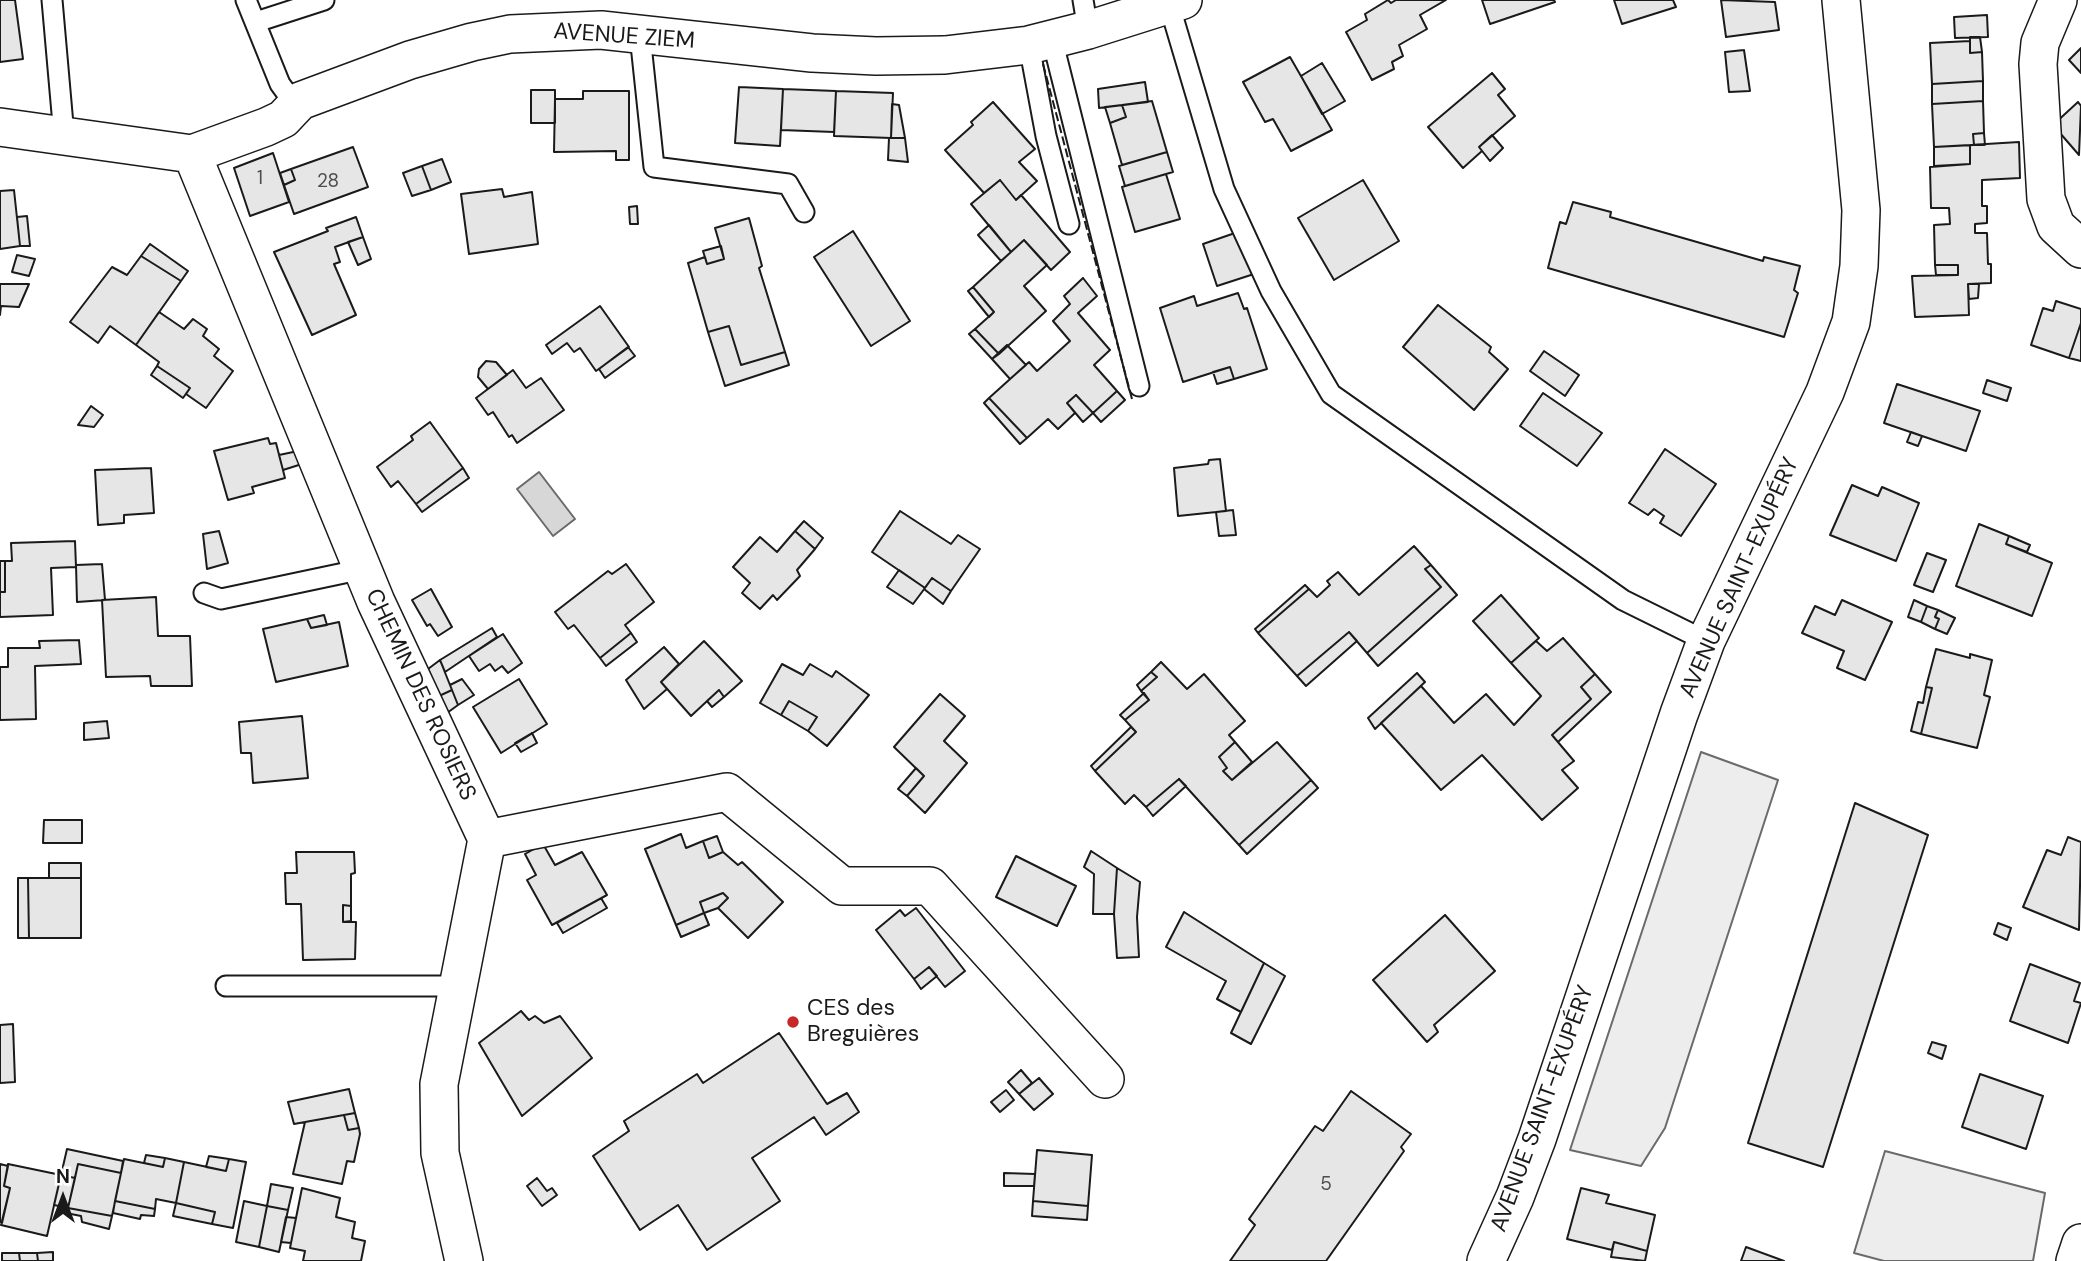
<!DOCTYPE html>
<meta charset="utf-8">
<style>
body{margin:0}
#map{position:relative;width:2081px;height:1261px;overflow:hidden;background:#fff;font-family:"DM Sans",sans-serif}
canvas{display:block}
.north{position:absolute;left:28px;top:1163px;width:70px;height:70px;-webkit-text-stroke:5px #fff;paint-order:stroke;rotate:0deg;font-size:19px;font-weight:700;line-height:28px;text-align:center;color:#1a1a1a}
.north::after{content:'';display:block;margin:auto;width:24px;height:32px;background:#1a1a1a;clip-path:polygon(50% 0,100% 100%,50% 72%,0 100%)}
</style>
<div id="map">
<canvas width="2081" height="1261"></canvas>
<div class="north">N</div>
</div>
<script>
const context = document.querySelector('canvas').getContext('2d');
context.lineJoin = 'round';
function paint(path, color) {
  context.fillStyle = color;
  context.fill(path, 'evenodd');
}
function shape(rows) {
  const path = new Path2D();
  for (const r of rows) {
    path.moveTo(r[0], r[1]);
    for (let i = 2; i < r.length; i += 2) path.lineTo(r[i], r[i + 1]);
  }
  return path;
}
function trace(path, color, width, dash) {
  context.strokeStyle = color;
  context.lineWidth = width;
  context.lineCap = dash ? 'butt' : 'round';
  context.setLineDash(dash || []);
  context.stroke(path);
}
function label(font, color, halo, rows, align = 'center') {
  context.font = font + ' "DM Sans",sans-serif';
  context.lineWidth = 5;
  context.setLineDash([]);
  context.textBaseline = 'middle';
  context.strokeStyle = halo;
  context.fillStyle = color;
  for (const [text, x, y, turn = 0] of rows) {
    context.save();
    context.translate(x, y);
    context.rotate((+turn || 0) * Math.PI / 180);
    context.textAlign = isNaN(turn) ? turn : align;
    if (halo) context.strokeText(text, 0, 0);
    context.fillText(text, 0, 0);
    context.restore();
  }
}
const built = shape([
 [1701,752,1778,780,1665,1128,1641,1166,1570,1150,1701,752],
 [1885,1151,2045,1193,2033,1261,1884,1261,1854,1253,1885,1151]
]);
paint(built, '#ededed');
trace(built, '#6a6a6a', 2);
const water = shape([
 [539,472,575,519,553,536,517,489,539,472]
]);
paint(water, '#d7d7d7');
trace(water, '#6a6a6a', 2);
const building = shape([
 [0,0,15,0,23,59,0,62,0,0],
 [1388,0,1391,3,1396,0,1446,0,1420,15,1427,29,1399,45,1403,56,1392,62,1394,69,1372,80,1346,32,1367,20,1365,14,1388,0],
 [1482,0,1554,0,1555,2,1490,24,1482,0],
 [1614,0,1673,0,1676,7,1622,24,1614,0],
 [1721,0,1775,2,1779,30,1726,37,1721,0],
 [1987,15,1988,37,1955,38,1954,17,1987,15],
 [1970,37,1980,37,1982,52,1970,53,1970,37],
 [1970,41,1970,53,1982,52,1983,81,1932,84,1930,43,1970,41],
 [2081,48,2081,73,2069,60,2081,48],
 [1744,50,1750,91,1729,92,1725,52,1744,50],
 [1290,57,1332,130,1291,151,1273,119,1265,122,1243,82,1290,57],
 [1322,63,1345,101,1322,114,1301,76,1322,63],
 [1492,73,1505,89,1498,95,1515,116,1479,147,1482,151,1463,168,1428,127,1492,73],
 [1983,81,1983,101,1932,104,1932,84,1983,81],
 [1145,82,1148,102,1099,108,1098,89,1145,82],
 [739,87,783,89,780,146,735,143,739,87],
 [783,89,836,91,834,132,781,130,783,89],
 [531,90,555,90,555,123,531,123,531,90],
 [583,91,629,91,629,160,616,160,616,151,554,152,555,99,583,99,583,91],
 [836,91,893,93,891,138,834,136,836,91],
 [1152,101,1167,152,1122,165,1110,123,1126,117,1122,105,1152,101],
 [1983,101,1984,133,1973,134,1974,145,1934,147,1932,104,1983,101],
 [993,102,1035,149,1019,162,1037,181,1016,200,1000,180,984,193,945,150,973,125,971,122,993,102],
 [2078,102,2081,106,2079,155,2053,125,2078,102],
 [892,104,899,105,905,138,891,138,892,104],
 [1122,105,1126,117,1110,123,1105,107,1122,105],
 [1984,133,1985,145,1974,145,1973,134,1984,133],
 [1492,135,1503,148,1490,161,1479,147,1492,135],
 [889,138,905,138,908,162,888,160,889,138],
 [2019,142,2020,178,1982,180,1982,206,1987,206,1987,223,1975,224,1975,233,1987,233,1988,264,1991,264,1991,283,1968,284,1969,315,1915,317,1912,276,1958,275,1958,265,1935,265,1934,225,1950,224,1949,208,1931,208,1930,167,1970,164,1970,145,2019,142],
 [1970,145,1970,164,1934,166,1934,147,1970,145],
 [353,147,368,187,294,214,284,185,295,180,291,169,353,147],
 [1167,152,1173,172,1125,186,1119,166,1167,152],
 [273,153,289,202,250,216,234,168,273,153],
 [442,159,451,182,431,190,422,166,442,159],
 [422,166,431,190,412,196,403,173,422,166],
 [291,169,295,180,284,185,280,173,291,169],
 [1166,174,1180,219,1135,232,1122,187,1166,174],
 [1000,180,1016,200,1021,195,1070,252,1051,270,1024,240,1011,252,971,204,1000,180],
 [1363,180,1399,241,1334,280,1298,218,1363,180],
 [502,189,504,197,532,192,538,244,469,254,461,194,502,189],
 [14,190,20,246,0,249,0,191,14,190],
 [1573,202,1611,212,1610,217,1763,261,1764,257,1800,266,1794,290,1798,293,1784,337,1548,268,1560,222,1566,224,1573,202],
 [637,206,638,224,630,224,629,207,637,206],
 [27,216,30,246,20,246,17,217,27,216],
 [356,217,363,237,335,247,340,262,334,264,356,315,312,335,274,252,328,231,326,228,356,217],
 [749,218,762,266,759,268,785,352,741,365,729,326,708,332,688,263,705,257,707,264,724,259,715,228,749,218],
 [989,225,1011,252,1001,261,978,235,989,225],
 [853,231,910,321,871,346,814,257,853,231],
 [1235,233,1254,274,1217,286,1203,244,1235,233],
 [363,237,371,259,358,265,348,242,363,237],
 [1024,240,1047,265,1024,286,1046,311,999,354,975,329,994,312,973,287,1024,240],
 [150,244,188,271,181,281,141,256,150,244],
 [721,246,724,259,707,264,703,251,721,246],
 [17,255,35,259,29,276,12,272,17,255],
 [141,256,181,281,136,345,110,326,98,343,70,322,112,267,127,275,141,256],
 [1935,265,1958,265,1958,275,1936,275,1935,265],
 [1083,278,1097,296,1078,313,1110,350,1094,365,1117,391,1093,413,1076,395,1067,403,1075,413,1058,429,1048,419,1027,438,989,398,1029,362,1037,371,1070,341,1053,321,1070,304,1064,296,1083,278],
 [0,284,29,284,19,307,1,306,0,315,0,284],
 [1968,284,1979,284,1978,298,1969,299,1968,284],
 [973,287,994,312,989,317,968,291,973,287],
 [1238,293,1244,309,1247,308,1267,369,1234,379,1230,367,1183,382,1160,308,1194,296,1197,306,1238,293],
 [2056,301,2081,309,2081,323,2069,358,2031,345,2043,308,2053,311,2056,301],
 [1438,305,1491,347,1489,352,1508,369,1474,410,1403,347,1438,305],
 [600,306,629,347,596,371,580,348,574,352,567,343,552,354,546,345,600,306],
 [159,312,184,329,193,319,207,329,203,336,219,349,214,356,233,371,206,408,186,394,190,388,157,366,159,362,136,345,159,312],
 [2081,323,2081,361,2069,358,2081,323],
 [729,326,741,365,785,352,789,365,725,386,708,332,729,326],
 [975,329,999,354,992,359,969,334,975,329],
 [1007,345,1026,365,1010,379,992,359,1007,345],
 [628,347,635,356,605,378,599,369,628,347],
 [1544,351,1579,375,1565,396,1530,371,1544,351],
 [486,361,496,362,507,375,488,389,478,377,479,369,486,361],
 [157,366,190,388,183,398,151,375,157,366],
 [1230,367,1234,379,1217,384,1213,372,1230,367],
 [513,370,526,388,541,378,564,410,517,443,512,435,509,437,493,412,488,415,476,398,513,370],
 [1987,380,2011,388,2007,401,1983,393,1987,380],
 [1897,384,1980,411,1966,451,1884,423,1897,384],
 [1117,391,1125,400,1101,422,1093,413,1117,391],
 [1543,393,1602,433,1577,466,1520,426,1543,393],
 [1076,395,1093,413,1083,422,1067,403,1076,395],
 [989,398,1027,438,1020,444,984,403,989,398],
 [91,406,103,415,94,427,78,425,91,406],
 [430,422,463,468,416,504,398,481,391,487,377,467,413,440,411,436,430,422],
 [1911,432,1922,436,1918,446,1907,442,1911,432],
 [268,438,270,444,276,443,285,478,252,487,254,493,228,500,214,451,268,438],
 [1665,449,1716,484,1681,536,1660,523,1664,516,1654,509,1648,515,1629,503,1665,449],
 [298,451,302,464,283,470,279,455,298,451],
 [1220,459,1226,511,1178,516,1174,468,1208,464,1209,460,1220,459],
 [151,468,154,513,124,515,124,523,98,525,95,470,151,468],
 [463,468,469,478,422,512,416,504,463,468],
 [1852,485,1878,496,1882,487,1919,503,1896,561,1830,535,1852,485],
 [1233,510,1236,535,1219,536,1216,512,1233,510],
 [900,511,951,544,958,535,980,549,951,591,932,578,925,588,872,552,900,511],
 [804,521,823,538,815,549,795,531,804,521],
 [1979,524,2009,536,2006,544,2052,563,2032,616,1956,586,1979,524],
 [219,531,228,563,207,569,203,534,219,531],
 [795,531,815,549,797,570,800,576,777,600,773,595,760,609,742,593,750,583,733,567,760,537,777,552,795,531],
 [2009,536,2030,545,2027,552,2006,544,2009,536],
 [75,541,76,567,51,568,53,615,0,617,0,592,5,592,5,561,12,561,11,543,75,541],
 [1414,546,1431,565,1425,569,1441,587,1367,653,1349,632,1297,676,1258,633,1309,589,1317,597,1330,585,1327,581,1338,572,1359,595,1414,546],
 [1927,553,1946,560,1933,592,1914,585,1927,553],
 [0,561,5,561,5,592,0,592,0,561],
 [102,564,105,600,77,602,76,565,102,564],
 [626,564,654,602,625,625,631,633,600,658,574,625,568,629,555,612,608,571,612,574,626,564],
 [1431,565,1457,595,1378,666,1367,653,1441,587,1425,569,1431,565],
 [899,570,925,588,913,604,887,587,899,570],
 [932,578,951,591,943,604,924,589,932,578],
 [1305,585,1309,589,1258,633,1255,629,1305,585],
 [431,589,452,627,438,636,430,624,427,626,412,600,431,589],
 [1501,595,1539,638,1511,663,1473,621,1501,595],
 [156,597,158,636,190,636,192,686,151,686,150,676,106,677,102,600,156,597],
 [1842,600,1892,622,1865,680,1837,668,1844,651,1802,633,1815,606,1835,615,1842,600],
 [1914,600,1927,606,1921,622,1908,617,1914,600],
 [1927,606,1938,610,1935,617,1939,619,1935,629,1921,622,1927,606],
 [1938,610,1955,618,1947,634,1935,629,1939,619,1935,617,1938,610],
 [324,615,327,625,311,628,307,619,324,615],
 [307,619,311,628,339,622,348,666,276,682,263,629,307,619],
 [492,628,497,637,445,672,440,660,492,628],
 [1349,632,1357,641,1306,686,1297,676,1349,632],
 [631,633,637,642,606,666,600,658,631,633],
 [503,634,522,663,508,673,502,666,495,671,490,664,479,671,469,656,503,634],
 [1563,638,1595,674,1581,687,1591,699,1552,735,1574,761,1562,770,1578,788,1542,820,1482,755,1441,790,1381,723,1421,686,1454,723,1486,694,1514,725,1541,696,1511,663,1536,641,1547,651,1563,638],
 [79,640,81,664,35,666,36,719,0,720,0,667,8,667,8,648,40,648,39,641,79,640],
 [704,641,742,681,724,697,719,690,691,716,661,682,704,641],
 [664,647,679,664,661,682,667,689,644,709,626,680,664,647],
 [1936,649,1970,658,1970,654,1992,660,1984,695,1990,697,1977,748,1921,734,1932,688,1926,687,1936,649],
 [440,660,452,690,439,696,428,669,440,660],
 [1161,662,1187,689,1204,674,1245,721,1229,735,1235,742,1219,757,1227,768,1223,771,1232,780,1277,742,1311,780,1239,845,1179,779,1146,807,1134,795,1125,804,1095,771,1136,732,1125,720,1149,700,1141,691,1157,677,1151,672,1161,662],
 [782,664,803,675,810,664,832,677,836,671,869,695,827,746,808,731,817,717,789,701,781,715,760,703,782,664],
 [1151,672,1157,677,1141,691,1137,685,1151,672],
 [1417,673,1425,682,1375,729,1368,718,1417,673],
 [1595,674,1611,692,1558,742,1552,735,1591,699,1581,687,1595,674],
 [462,679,474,695,458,705,450,685,462,679],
 [519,679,547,724,501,753,473,707,519,679],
 [1926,687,1932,688,1921,734,1911,731,1918,702,1923,703,1926,687],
 [452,690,458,705,447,713,439,696,452,690],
 [719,690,724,697,712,707,707,701,719,690],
 [1144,693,1149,700,1125,720,1120,715,1144,693],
 [940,694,965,716,944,741,967,763,925,813,907,796,924,776,894,747,940,694],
 [789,701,817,717,808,731,781,715,789,701],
 [302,716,308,778,253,783,251,753,241,753,239,722,302,716],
 [107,721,109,738,84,740,84,723,107,721],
 [1131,727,1136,732,1095,771,1091,766,1131,727],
 [532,733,537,743,521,752,515,743,532,733],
 [1235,742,1252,762,1232,780,1223,771,1227,768,1219,757,1235,742],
 [916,768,924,776,907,796,898,789,916,768],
 [1179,779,1186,786,1153,816,1146,807,1179,779],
 [1311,780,1318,788,1247,854,1239,845,1311,780],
 [1855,803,1928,835,1823,1167,1748,1143,1855,803],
 [44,820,82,820,82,843,43,843,44,820],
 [681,834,686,848,703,841,709,858,723,852,738,865,742,862,783,902,748,938,718,908,728,898,723,893,700,902,704,913,676,925,645,849,681,834],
 [717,836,723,852,709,858,703,841,717,836],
 [2068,837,2081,842,2079,930,2023,907,2047,850,2061,855,2068,837],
 [543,844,555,865,582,852,607,895,552,925,527,880,536,875,525,854,543,844],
 [1091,851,1117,868,1114,914,1093,914,1094,874,1084,867,1091,851],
 [296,852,354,852,355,873,351,874,351,906,343,905,343,922,356,922,355,959,303,960,301,904,286,904,285,873,297,873,296,852],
 [1016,856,1076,886,1057,926,996,897,1016,856],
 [49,863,81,863,81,878,49,878,49,863],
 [1117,868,1140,882,1137,917,1139,957,1117,958,1114,914,1117,868],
 [18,878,28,878,29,938,18,938,18,878],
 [28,878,81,878,81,938,29,938,28,878],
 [723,893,728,898,718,908,704,913,700,902,723,893],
 [601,898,607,908,563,933,557,923,601,898],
 [343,905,351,906,351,921,343,922,343,905],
 [916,908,965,971,945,987,929,967,914,979,876,930,900,910,905,916,916,908],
 [1184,912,1264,963,1241,1012,1217,999,1226,981,1166,947,1184,912],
 [704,913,709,925,681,937,676,925,704,913],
 [1445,915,1495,971,1434,1025,1438,1032,1427,1042,1373,980,1445,915],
 [1998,923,2011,928,2007,940,1994,934,1998,923],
 [1264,963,1285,976,1251,1044,1231,1033,1264,963],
 [2030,964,2080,983,2074,1001,2081,1003,2068,1043,2010,1021,2030,964],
 [929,967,937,976,921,989,914,979,929,967],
 [521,1011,529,1020,535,1016,544,1023,560,1016,592,1058,522,1116,479,1043,521,1011],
 [13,1024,15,1082,0,1083,0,1025,13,1024],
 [779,1033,827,1104,847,1093,859,1112,826,1135,814,1117,752,1158,780,1201,707,1250,678,1205,640,1230,593,1156,629,1131,624,1121,697,1074,703,1083,779,1033],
 [1932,1042,1946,1046,1942,1059,1928,1053,1932,1042],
 [1021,1070,1032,1083,1019,1094,1008,1082,1021,1070],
 [1980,1074,2043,1096,2026,1149,1962,1127,1980,1074],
 [1039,1078,1053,1094,1034,1110,1019,1094,1039,1078],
 [349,1089,355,1113,294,1124,288,1102,349,1089],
 [1006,1090,1014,1100,1000,1112,991,1102,1006,1090],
 [1351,1091,1411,1134,1401,1147,1404,1151,1326,1261,1230,1261,1255,1225,1249,1219,1315,1126,1323,1131,1351,1091],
 [355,1113,359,1128,348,1130,344,1115,355,1113],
 [344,1115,348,1130,359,1128,360,1134,354,1162,347,1161,342,1184,293,1174,305,1122,344,1115],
 [67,1149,123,1161,121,1173,78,1164,75,1178,61,1175,67,1149],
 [1037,1150,1092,1155,1088,1206,1033,1201,1037,1150],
 [146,1155,165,1158,163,1167,144,1163,146,1155],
 [209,1156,229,1159,226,1171,206,1167,209,1156],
 [165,1158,184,1162,176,1203,156,1199,155,1209,115,1201,124,1159,163,1167,165,1158],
 [229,1159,246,1162,233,1228,212,1224,215,1212,176,1203,184,1162,226,1171,229,1159],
 [0,1164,8,1166,4,1186,10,1188,2,1223,0,1222,0,1164],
 [8,1164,61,1175,47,1236,1,1225,10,1188,4,1186,8,1164],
 [78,1164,121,1173,112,1216,68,1208,78,1164],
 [1004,1173,1035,1174,1034,1186,1004,1186,1004,1173],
 [61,1175,75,1178,68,1208,54,1205,61,1175],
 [537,1178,547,1191,552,1188,557,1195,542,1206,527,1186,537,1178],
 [271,1184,293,1188,288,1210,267,1206,271,1184],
 [302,1188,340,1198,336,1217,355,1222,352,1238,365,1241,361,1261,303,1261,305,1251,290,1248,302,1188],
 [1581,1188,1609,1195,1606,1203,1655,1215,1647,1251,1614,1242,1612,1250,1567,1239,1581,1188],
 [115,1201,155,1209,154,1216,141,1215,140,1219,113,1213,115,1201],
 [244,1201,267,1206,259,1247,236,1242,244,1201],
 [1033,1201,1088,1206,1087,1220,1032,1216,1033,1201],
 [176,1203,215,1212,212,1224,173,1216,176,1203],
 [267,1206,288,1210,279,1252,259,1247,267,1206],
 [68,1208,112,1216,109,1229,82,1222,81,1216,66,1213,68,1208],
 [286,1217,296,1218,291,1243,281,1242,286,1217],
 [1614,1242,1647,1251,1645,1261,1611,1257,1614,1242],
 [1746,1247,1784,1261,1741,1261,1746,1247],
 [53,1252,53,1261,38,1261,37,1253,53,1252],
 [2,1253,19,1253,20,1261,2,1261,2,1253],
 [19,1253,37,1253,38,1261,20,1261,19,1253]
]);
paint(building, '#e6e6e6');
trace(building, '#1a1a1a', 2);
const lane = shape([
 [52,0,64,136],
 [246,0,280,84,288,95,300,101],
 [1083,0,1088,30],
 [1169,4,1224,189,1271,291,1331,394,1623,600,1706,641],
 [256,22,324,0],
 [640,35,654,167,788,184,804,212],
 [1052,39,1139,386],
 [1029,45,1046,136,1069,224],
 [204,593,221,599,363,569],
 [226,986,458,986]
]);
const street = shape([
 [2058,0,2040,43,2038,64,2046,199,2056,226,2081,249],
 [0,127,192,154,266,127,283,119,300,101,410,60,472,42,510,34,601,30,812,53,876,56,945,55,1029,45,1088,30,1183,0],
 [192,154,376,602,487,839,439,1084,440,1153,464,1261],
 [487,839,727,792,842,886,930,886,1105,1079],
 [1486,1261,1515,1197,1537,1139,1679,714,1706,641,1825,392,1851,322,1859,266,1861,210,1841,0],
 [2075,1261,2081,1243]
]);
trace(lane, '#1a1a1a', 23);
trace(street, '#1a1a1a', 40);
trace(lane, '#fff', 19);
trace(street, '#fff', 37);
trace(shape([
 [1043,64,1132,399]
]), '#1a1a1a', 2, [9, 3.5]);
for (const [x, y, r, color] of [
 [793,1022,7,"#c62828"]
]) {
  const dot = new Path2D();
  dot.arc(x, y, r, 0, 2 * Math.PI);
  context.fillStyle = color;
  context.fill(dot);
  trace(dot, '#fff', 2.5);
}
label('19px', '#4d4d4d', null, [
 ["1",260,179],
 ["28",328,182],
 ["5",1326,1185]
]);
label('23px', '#1a1a1a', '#fff', [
 ["AVENUE ZIEM",624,37,4],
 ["AVENUE SAINT-EXUPÉRY",1740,578,-66],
 ["CHEMIN DES ROSIERS",420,695,65],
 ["AVENUE SAINT-EXUPÉRY",1543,1109,-70]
]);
label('23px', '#1a1a1a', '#fff', [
 ["CES des",807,1009],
 ["Breguières",807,1035]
], 'left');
</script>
